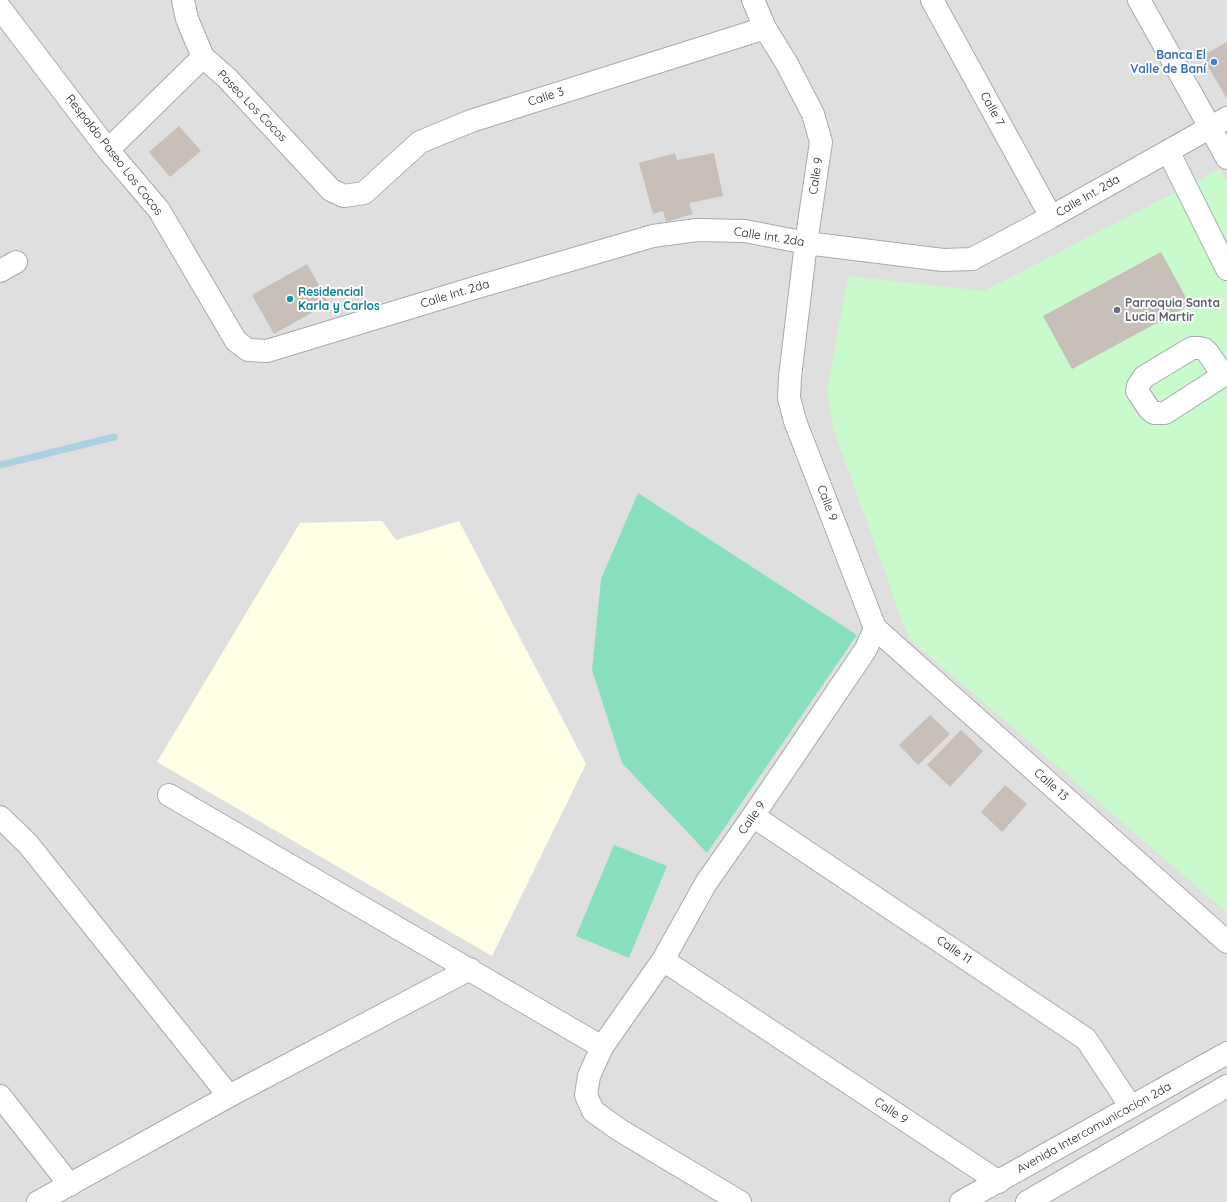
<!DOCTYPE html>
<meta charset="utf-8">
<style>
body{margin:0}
canvas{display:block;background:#f2efe9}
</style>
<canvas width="1227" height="1202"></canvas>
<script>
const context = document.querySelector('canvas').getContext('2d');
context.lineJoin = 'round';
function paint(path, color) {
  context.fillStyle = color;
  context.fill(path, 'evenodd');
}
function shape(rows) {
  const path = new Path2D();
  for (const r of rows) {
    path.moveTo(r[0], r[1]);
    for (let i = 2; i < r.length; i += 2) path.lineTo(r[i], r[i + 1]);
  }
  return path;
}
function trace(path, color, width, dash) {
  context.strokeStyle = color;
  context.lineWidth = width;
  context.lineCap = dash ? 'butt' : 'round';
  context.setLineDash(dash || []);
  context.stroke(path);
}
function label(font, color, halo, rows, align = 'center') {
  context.font = font + ' Quicksand,sans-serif';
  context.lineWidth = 4;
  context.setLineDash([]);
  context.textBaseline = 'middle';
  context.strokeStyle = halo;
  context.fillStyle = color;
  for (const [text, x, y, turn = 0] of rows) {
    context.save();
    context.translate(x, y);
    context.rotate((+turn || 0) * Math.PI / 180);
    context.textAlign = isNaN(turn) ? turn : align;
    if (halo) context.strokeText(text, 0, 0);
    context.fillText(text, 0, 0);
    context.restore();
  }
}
paint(shape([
 [0,0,1227,0,1227,1202,0,1202]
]), '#e0dfdf');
paint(shape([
 [382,521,396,540,459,521,586,764,492,956,157,762,300,523]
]), '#ffffe5');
paint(shape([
 [1220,169,1227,182,1227,913,908,637,833,428,827,390,848,276,984,291]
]), '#c8facc');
paint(shape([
 [638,493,857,635,707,853,622,763,592,670,601,579],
 [614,845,667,866,629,958,576,936]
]), '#88e0be');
trace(shape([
 [0,465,114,437]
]), '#aad3df', 7);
paint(shape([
 [1227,42,1227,99,1202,56],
 [179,126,201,151,170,177,149,152],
 [675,153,677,160,714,153,723,196,689,203,693,214,666,222,663,211,653,214,639,163],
 [1161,252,1190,305,1072,369,1043,316],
 [307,264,329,303,274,334,252,295],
 [930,715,950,734,918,765,899,745],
 [961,730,983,751,950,787,927,765],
 [1005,785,1027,804,1002,832,981,812]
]), '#c7bfb8');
const minor = shape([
 [183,0,187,19,203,57,227,78,331,190,344,196,364,193,420,142,471,121,765,28],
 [932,0,1051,217],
 [1139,0,1227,158],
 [0,8,108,150,159,210,236,341,248,350,267,351,481,286,653,236,697,230,745,231,806,243,943,260,972,259,1051,217,1227,118],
 [108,150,203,57],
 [1168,151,1227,269],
 [0,271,16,262],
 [1223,375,1208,353,1204,349,1199,348,1192,348,1144,377,1138,386,1137,391,1149,409,1154,413,1165,413,1227,373],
 [875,628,1227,942],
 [169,795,602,1047],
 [753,816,1086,1039,1131,1107],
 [0,817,28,844,229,1096],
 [663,960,999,1182],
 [0,1096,70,1185],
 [38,1202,229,1096,470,969],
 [740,1202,618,1129,593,1111,586,1095,589,1076,602,1047,663,960,706,883,753,816,866,649,875,628,795,421,789,398,790,377,806,243,821,142,813,114,787,64,765,28,753,0],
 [961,1202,1227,1053],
 [1027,1202,1227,1086]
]);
trace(minor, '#a9a9a9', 24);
trace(minor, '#fff', 22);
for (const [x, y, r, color] of [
 [1214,62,4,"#3f7fe0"],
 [290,299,4,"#0f9aa8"],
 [1117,310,4,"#6b7280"]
]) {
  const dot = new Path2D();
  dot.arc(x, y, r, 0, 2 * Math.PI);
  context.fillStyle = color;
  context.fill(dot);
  trace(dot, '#fff', 1.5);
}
label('bold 12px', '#366cbe', '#fff', [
 ["Banca El",1206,55],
 ["Valle de Baní",1206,69]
], 'right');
label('12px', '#222', '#fff', [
 ["Calle 3",546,97,-18],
 ["Paseo Los Cocos",252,106,46],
 ["Calle 7",992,109,61],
 ["Respaldo Paseo Los Cocos",114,155,52],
 ["Calle 9",816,176,-81],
 ["Calle Int. 2da",1088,196,-30],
 ["Calle Int. 2da",769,237,9],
 ["Calle Int. 2da",455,294,-17],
 ["Calle 9",827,503,69],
 ["Calle 13",1051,785,42],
 ["Calle 9",752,818,-55],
 ["Calle 11",954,950,34],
 ["Calle 9",891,1111,33],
 ["Avenida Intercomunicacion 2da",1094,1128,-29]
]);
label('bold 12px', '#0d838f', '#fff', [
 ["Residencial",298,292],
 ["Karla y Carlos",298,306]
], 'left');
label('bold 12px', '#5b616d', '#fff', [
 ["Parroquia Santa",1125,303],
 ["Lucia Martir",1125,317]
], 'left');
</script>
